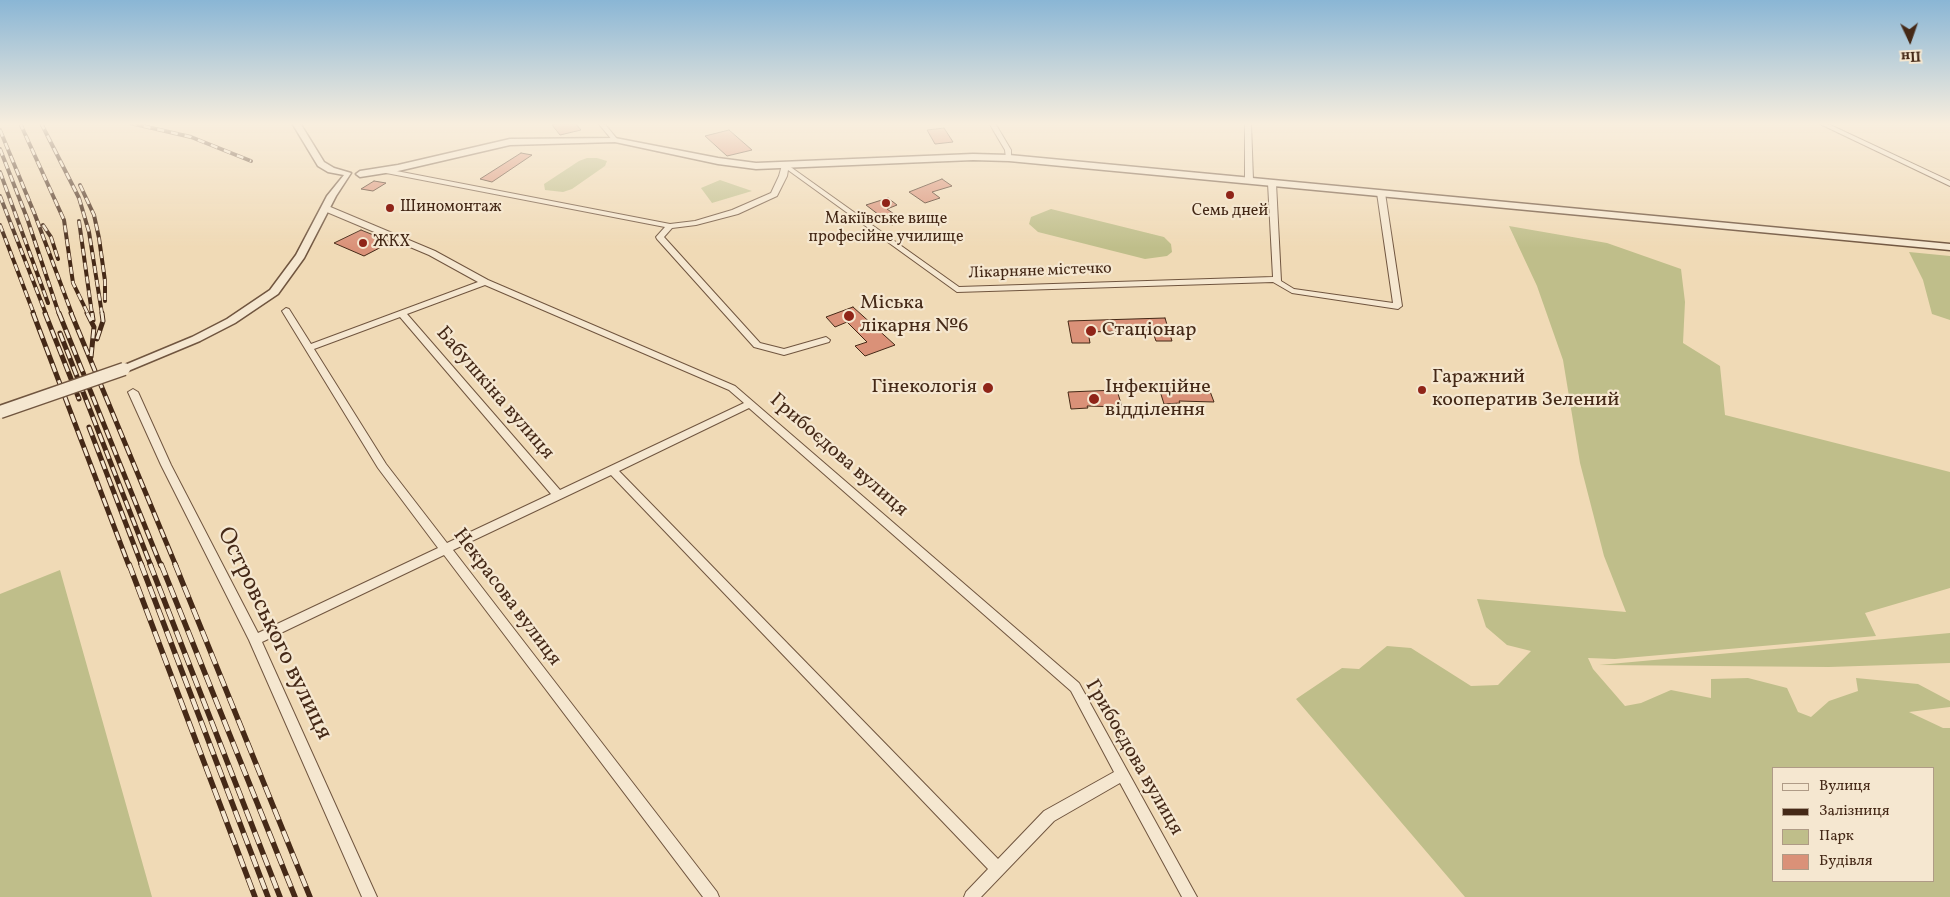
<!DOCTYPE html>
<meta charset="utf-8">
<style>
body{margin:0}
#map{position:relative;width:1950px;height:897px;overflow:hidden;background:#f0dab6;font-family:Vollkorn,serif}
canvas{display:block}
.legend{position:absolute;left:1772px;top:767px;width:162px;height:115px;box-sizing:border-box;background:#f5e7d0;border:1px solid #af9b86;margin:0;padding:6px 9px;list-style:none;font-size:15px;color:#452917}
.legend li{display:flex;align-items:center;gap:10px;height:25px}
.legend b{width:25px;border:1px solid #af9b86}
.north{position:absolute;left:1885px;top:15px;width:50px;height:50px;-webkit-text-stroke:4px #f5e7d0;paint-order:stroke;rotate:177deg;font-size:14px;font-weight:700;line-height:20px;text-align:center;color:#452917}
.north::after{content:'';display:block;margin:auto;width:18px;height:22px;background:#452917;clip-path:polygon(50% 0,100% 100%,50% 72%,0 100%)}
</style>
<div id="map">
<canvas width="1950" height="897"></canvas>
<ul class="legend">
<li><b style="height:6px;background:#f5e7d0"></b>Вулиця</li>
<li><b style="height:6px;background:#452917"></b>Залізниця</li>
<li><b style="height:14px;background:#bfbe8a"></b>Парк</li>
<li><b style="height:14px;background:#da9178"></b>Будівля</li>
</ul>
<div class="north">Пн</div>
</div>
<script>
const context = document.querySelector('canvas').getContext('2d');
context.lineJoin = 'round';
function paint(path, color) {
  context.fillStyle = color;
  context.fill(path, 'evenodd');
}
function shape(rows) {
  const path = new Path2D();
  for (const r of rows) {
    path.moveTo(r[0], r[1]);
    for (let i = 2; i < r.length; i += 2) path.lineTo(r[i], r[i + 1]);
  }
  return path;
}
function trace(path, color, width, dash) {
  context.strokeStyle = color;
  context.lineWidth = width;
  context.lineCap = dash ? 'butt' : 'round';
  context.setLineDash(dash || []);
  context.stroke(path);
}
function label(font, color, halo, rows, align = 'center') {
  context.font = font + ' Vollkorn,serif';
  context.lineWidth = 4.5;
  context.setLineDash([]);
  context.textBaseline = 'middle';
  context.strokeStyle = halo;
  context.fillStyle = color;
  for (const [text, x, y, turn = 0] of rows) {
    context.save();
    context.translate(x, y);
    context.rotate((+turn || 0) * Math.PI / 180);
    context.textAlign = isNaN(turn) ? turn : align;
    if (halo) context.strokeText(text, 0, 0);
    context.fillText(text, 0, 0);
    context.restore();
  }
}
paint(shape([
 [587,158,597,158,607,161,605,166,572,189,563,192,545,190,544,184,579,161],
 [720,180,752,191,712,203,701,188],
 [1051,209,1164,237,1171,244,1172,252,1167,256,1145,259,1038,232,1029,224,1031,217],
 [1509,226,1607,243,1681,269,1685,302,1683,343,1720,366,1725,415,1950,472,1950,588,1865,613,1876,636,1615,659,1588,658,1593,669,1625,706,1641,703,1671,690,1711,698,1711,679,1748,678,1787,688,1798,712,1811,717,1829,701,1858,691,1856,678,1918,684,1950,701,1950,707,1909,712,1943,728,1950,728,1950,897,1465,897,1296,699,1342,668,1359,669,1387,646,1411,648,1471,686,1498,685,1531,651,1507,645,1486,627,1477,599,1626,612,1604,556,1580,463,1563,360,1537,286],
 [1774,768,1934,768,1934,881,1774,881],
 [1909,252,1950,256,1950,320,1932,314,1923,280],
 [60,570,152,897,0,897,0,594],
 [1950,633,1950,663,1829,667,1599,665]
]), '#bfbe8a');
const building = shape([
 [561,123,575,123,581,130,560,135,552,125,561,123],
 [944,128,953,142,935,144,927,130,944,128],
 [729,130,752,150,727,156,705,136,729,130],
 [521,153,532,155,492,182,480,179,521,153],
 [942,179,952,186,932,192,940,198,925,203,909,192,942,179],
 [374,181,386,183,373,191,361,189,374,181],
 [888,198,897,205,887,209,904,221,892,225,866,205,888,198],
 [361,230,391,242,364,256,334,243,361,230],
 [853,307,895,345,865,356,855,346,867,342,847,322,835,327,826,317,853,307],
 [1165,318,1172,341,1156,341,1152,330,1088,332,1090,343,1072,343,1068,321,1165,318],
 [1208,386,1214,402,1179,401,1180,403,1164,404,1159,388,1208,386],
 [1117,390,1122,407,1087,406,1088,408,1071,409,1068,392,1117,390]
]);
paint(building, '#da9178');
trace(building, '#452917', 1);
const minor = shape([
 [598,123,604,123,617,139,617,141,613,141,598,123],
 [989,123,995,123,1011,150,1011,159,1006,158,1005,150,989,123],
 [1245,123,1251,123,1253,180,1249,182,1245,180,1245,123],
 [1818,123,1826,123,1950,181,1950,186,1818,123],
 [785,163,959,287,1273,277,1268,183,1272,181,1276,183,1281,281,1294,289,1393,303,1377,193,1381,191,1385,193,1402,306,1398,309,1292,293,1273,282,957,292,788,170,787,176,777,196,738,214,696,225,672,228,664,237,760,343,784,349,826,337,830,340,829,342,784,355,754,347,657,239,656,237,665,227,381,172,378,170,381,168,670,224,695,221,732,210,771,193,779,176,782,165,785,163],
 [322,206,328,206,435,251,488,280,735,386,1079,683,1197,897,1182,897,1120,783,1054,821,981,897,964,897,966,892,988,869,611,475,453,550,717,892,719,897,703,897,444,555,262,642,377,897,362,897,249,640,161,465,128,392,133,389,138,392,171,465,258,633,438,548,378,468,282,311,286,308,289,309,311,344,478,282,429,255,322,210,322,206],
 [485,285,729,390,744,403,560,490,407,314,485,285],
 [400,317,551,494,447,543,386,464,314,349,400,317],
 [749,408,1071,691,1114,772,1044,811,998,859,619,471,749,408]
]);
const tertiary = shape([
 [292,123,300,123,324,162,334,168,351,173,336,196,304,258,278,294,235,323,200,341,128,371,120,371,118,369,120,367,192,337,227,319,270,290,296,255,327,196,344,175,328,172,318,166,292,123],
 [615,138,718,158,756,163,973,154,1009,155,1950,244,1950,250,1009,161,973,160,756,169,718,164,615,142,510,145,398,171,360,177,356,174,360,171,398,165,510,139,615,138]
]);
trace(minor, '#70553f', 2);
trace(tertiary, '#70553f', 3);
paint(minor, '#f5e7d0');
paint(tertiary, '#f5e7d0');
const railFar2 = shape([
 [20,123,64,220,73,283,88,314],
 [41,123,79,198,89,232,102,314],
 [130,123,191,137,251,161],
 [0,130,35,215,72,314],
 [0,149,27,218,59,314],
 [0,172,48,303],
 [80,185,94,215,99,238,105,281,105,301],
 [0,196,46,314],
 [79,221,92,314],
 [0,225,34,314],
 [43,225,51,237,58,259]
]);
const railFar1 = shape([
 [33,313,129,566],
 [45,313,79,399],
 [59,313,161,566],
 [71,313,176,566],
 [87,313,94,327,91,357],
 [92,313,93,320],
 [60,333,151,566],
 [97,339,103,321,102,313],
 [89,427,142,566]
]);
const rail = shape([
 [129,564,255,897],
 [141,564,268,897],
 [150,564,280,897],
 [161,564,295,897],
 [175,564,310,897]
]);
trace(railFar2, '#452917', 4);
trace(railFar1, '#452917', 5);
trace(rail, '#452917', 5.5);
trace(railFar2, '#f5e7d0', 2.5, [7]);
trace(railFar1, '#f5e7d0', 3, [9]);
trace(rail, '#f5e7d0', 4, [12]);
const tertiaryBridge = shape([
 [0,412,124,369]
]);
trace(tertiaryBridge, '#70553f', 15, []);
trace(tertiaryBridge, '#f5e7d0', 12);
const sky = context.createLinearGradient(0, 0, 0, 248);
sky.addColorStop(0, '#8ab6d5');
sky.addColorStop(0.5, '#f8eede');
sky.addColorStop(1, '#f8eede00');
context.fillStyle = sky;
context.fillRect(0, 0, 1950, 248);
for (const [x, y, r, color] of [
 [1230,195,5,"#8f2418"],
 [886,203,5,"#8f2418"],
 [390,208,5,"#8f2418"],
 [363,243,5,"#8f2418"],
 [849,316,6,"#8f2418"],
 [1091,331,6,"#8f2418"],
 [988,388,6,"#8f2418"],
 [1422,390,5,"#8f2418"],
 [1094,399,6,"#8f2418"]
]) {
  const dot = new Path2D();
  dot.arc(x, y, r, 0, 2 * Math.PI);
  context.fillStyle = color;
  context.fill(dot);
  trace(dot, '#f5e7d0', 2);
}
label('16px', '#452917', '#f5e7d0', [
 ["Шиномонтаж",400,208],
 ["Семь дней",1230,212,"center"],
 ["Макіївське вище",886,220,"center"],
 ["професійне училище",886,238,"center"],
 ["ЖКХ",373,243]
], 'left');
label('16px', '#452917', '#f5e7d0', [
 ["Лікарняне містечко",1040,272,-2]
]);
label('20px', '#452917', '#f5e7d0', [
 ["Міська",860,304],
 ["лікарня №6",860,327],
 ["Стаціонар",1102,331],
 ["Гаражний",1432,378],
 ["кооператив Зелений",1432,401],
 ["Гінекологія",977,388,"right"],
 ["Інфекційне",1105,388],
 ["відділення",1105,411]
], 'left');
label('20px', '#452917', '#f5e7d0', [
 ["Бабушкіна вулиця",494,394,49],
 ["Грибоєдова вулиця",838,456,41],
 ["Некрасова вулиця",506,598,53],
 ["Грибоєдова вулиця",1133,758,60]
]);
label('24px', '#452917', '#f5e7d0', [
 ["Островського вулиця",273,634,64]
]);
</script>
